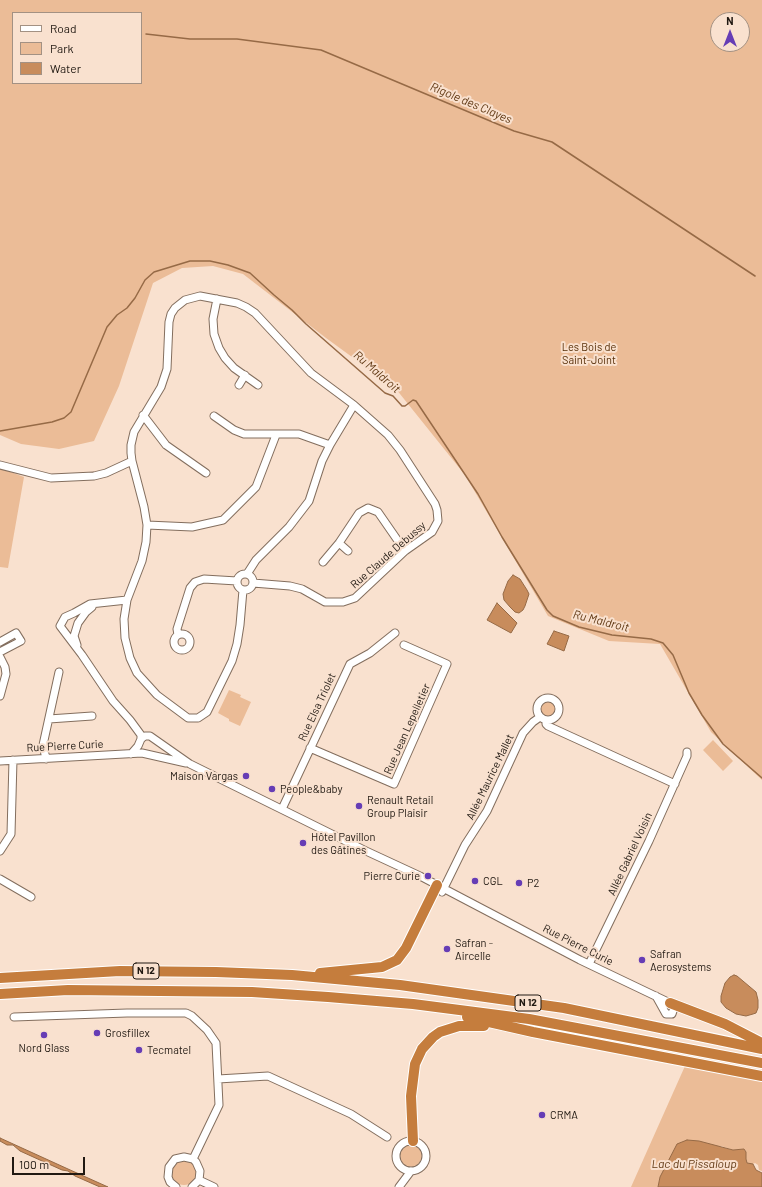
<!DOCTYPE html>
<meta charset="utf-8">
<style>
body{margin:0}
#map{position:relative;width:762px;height:1187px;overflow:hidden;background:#f9e1cf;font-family:Barlow,sans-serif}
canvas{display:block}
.legend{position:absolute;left:12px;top:12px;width:130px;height:72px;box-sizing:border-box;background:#f9e1cf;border:1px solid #a39183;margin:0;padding:5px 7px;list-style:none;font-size:12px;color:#211912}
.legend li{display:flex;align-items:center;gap:8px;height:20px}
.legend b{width:20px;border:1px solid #a39183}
.north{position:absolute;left:710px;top:12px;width:40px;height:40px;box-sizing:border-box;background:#f9e1cf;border:1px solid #a39183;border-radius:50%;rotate:0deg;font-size:11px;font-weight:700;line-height:16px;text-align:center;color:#211912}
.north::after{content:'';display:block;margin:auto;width:14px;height:18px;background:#663db5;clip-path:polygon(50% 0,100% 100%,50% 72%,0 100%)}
.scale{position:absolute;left:12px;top:1157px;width:73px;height:18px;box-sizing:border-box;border:2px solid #211912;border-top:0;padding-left:5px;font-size:12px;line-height:14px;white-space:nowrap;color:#211912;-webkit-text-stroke:3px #f9e1cf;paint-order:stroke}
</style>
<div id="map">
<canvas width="762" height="1187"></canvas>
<ul class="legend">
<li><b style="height:5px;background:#fff"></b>Road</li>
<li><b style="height:11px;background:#ebbc97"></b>Park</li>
<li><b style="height:11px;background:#c88c5c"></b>Water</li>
</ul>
<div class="north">N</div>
<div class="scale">100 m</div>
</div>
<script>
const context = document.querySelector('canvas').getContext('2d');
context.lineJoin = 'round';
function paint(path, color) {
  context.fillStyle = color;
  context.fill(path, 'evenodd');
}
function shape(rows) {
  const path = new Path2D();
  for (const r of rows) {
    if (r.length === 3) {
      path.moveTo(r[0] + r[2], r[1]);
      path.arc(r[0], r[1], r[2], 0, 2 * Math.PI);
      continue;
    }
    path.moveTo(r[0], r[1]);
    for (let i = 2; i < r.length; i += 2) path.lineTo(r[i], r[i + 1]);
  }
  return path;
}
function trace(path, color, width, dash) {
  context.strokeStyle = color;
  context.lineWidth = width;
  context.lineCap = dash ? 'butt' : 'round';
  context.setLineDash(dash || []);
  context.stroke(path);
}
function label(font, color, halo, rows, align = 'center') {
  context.font = font + ' Barlow,sans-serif';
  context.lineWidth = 4;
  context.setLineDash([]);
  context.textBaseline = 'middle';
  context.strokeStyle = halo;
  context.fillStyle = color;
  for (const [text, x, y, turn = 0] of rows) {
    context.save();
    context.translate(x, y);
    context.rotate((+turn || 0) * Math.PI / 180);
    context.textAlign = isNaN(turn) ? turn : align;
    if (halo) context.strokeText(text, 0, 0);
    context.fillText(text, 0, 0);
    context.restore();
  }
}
paint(shape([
 [0,0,762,0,762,780,711,732,660,644,609,641,548,616,465,475,396,389,326,338,243,274,213,266,182,268,153,283,119,386,94,441,59,449,21,444,0,435],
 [13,13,141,13,141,83,13,83],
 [718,20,742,20,742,44,718,44],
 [0,468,24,477,8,568,0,567],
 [229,690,241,695,240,697,251,702,240,726,229,721,229,719,218,713],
 [548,709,8],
 [713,740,733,761,723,771,703,750],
 [685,1066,762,1081,762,1171,759,1170,758,1165,755,1163,751,1165,747,1163,746,1159,746,1152,744,1149,733,1150,721,1146,660,1177,658,1187,631,1187],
 [411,1156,11],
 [184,1172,13]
]), '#ebbc97');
const water = shape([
 [513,575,520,579,527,590,529,594,525,606,523,610,519,613,515,612,510,607,504,600,503,594,508,581,513,575],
 [497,603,517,623,511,633,487,620,497,603],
 [554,631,569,636,564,651,547,644,554,631],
 [734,975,737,976,756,992,758,1000,758,1008,756,1013,753,1014,746,1016,736,1014,726,1008,721,1002,721,996,725,983,730,977,734,975],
 [0,1138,68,1169,108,1187,100,1187,75,1176,68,1171,62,1170,20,1151,13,1145,7,1145,0,1141,0,1138],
 [687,1140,699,1141,733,1150,744,1149,746,1152,746,1159,747,1163,753,1164,756,1170,762,1173,762,1187,658,1187,660,1177,677,1144,687,1140]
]);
paint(water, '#c88c5c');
trace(water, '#966a46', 1);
trace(shape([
 [146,34,190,39,237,39,321,50,514,131,552,142,755,276],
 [0,431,52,422,64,418,71,412,107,327,117,315,127,308,135,298,145,280,154,272,190,261,210,261,228,265,250,273,274,295,292,310,306,324,385,393,393,396,402,406,405,406,413,400,416,401,478,494,502,537,547,610,553,616,579,627,612,635,651,639,663,643,673,655,689,693,702,715,723,744,762,778]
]), '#966a46', 1.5);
const minor = shape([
 [217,299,213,319,214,334,219,348,225,358,234,368,258,385],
 [239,385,245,375],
 [143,415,166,445,206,473],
 [214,416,234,430,244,434,299,434,330,445],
 [0,465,51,478,94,476,106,473,132,461],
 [147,525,192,527,223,520,256,487,276,435],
 [339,543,348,551],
 [323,562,339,543,359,513,368,508,378,512,405,551],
 [247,574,256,560,289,527,309,501,322,461,330,445,354,405],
 [245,582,8],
 [243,590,240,625,237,644,232,661,207,712,198,718,188,718,157,695,137,673,130,658,125,638,124,619,127,600,142,561,146,542,147,525,144,507,132,461,131,453,131,445,134,432,161,387,167,369,169,322,171,314,175,308,185,300,200,296,237,303,246,307,255,313,311,373,354,405,388,435,400,450,435,504,437,510,438,521,432,532,405,551,355,598,343,602,325,602,302,589,290,586,253,583],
 [127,600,90,604,74,613,65,617,60,626,82,655,113,701,130,720,141,735,141,739],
 [182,642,8],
 [178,635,177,629,190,588,195,582,204,579,237,581],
 [0,642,16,633,21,641,0,652],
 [77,645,74,636,78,623,86,612,92,607],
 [0,657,5,667,6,674,0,696],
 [548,709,11],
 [49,719,92,716],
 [546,720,546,724,548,726,675,784],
 [310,748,394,784,447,664,404,645],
 [131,754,138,746,141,739,145,736,150,736,190,764,366,851,420,876,580,960,670,1003,674,1008,672,1014,666,1014,656,996],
 [46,759,43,745,59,672],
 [0,761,142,753,186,763],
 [282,809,350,664,370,653,395,633],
 [0,851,11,834,13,760],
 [0,879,31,897],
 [442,892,465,845,487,811,523,733,533,722,540,717],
 [589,964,649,841,687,756,687,752],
 [14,1017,127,1013,186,1013,192,1016,207,1030,216,1043,219,1105,193,1159],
 [218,1079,268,1076,351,1114,387,1137],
 [411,1156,15],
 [199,1180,214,1187],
 [176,1187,170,1182,168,1177,169,1167,175,1159,184,1157,193,1159,196,1162,200,1171,199,1180,192,1187],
 [399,1187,411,1171]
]);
const highway = shape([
 [320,973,382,967,397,960,406,948,437,885],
 [0,978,120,971,216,972,292,975,400,985,564,1008,762,1049],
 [0,994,68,990,252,992,328,997,413,1004,529,1019,762,1063],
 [670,1003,725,1024,762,1043],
 [467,1017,533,1032,762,1076],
 [413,1141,411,1096,415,1064,422,1049,433,1037,440,1032,459,1026,484,1026]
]);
trace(minor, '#836e5e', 9);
trace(highway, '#fff', 12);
trace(minor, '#fff', 7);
trace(highway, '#c57d3d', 10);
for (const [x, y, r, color] of [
 [246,776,4,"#663db5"],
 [272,789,4,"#663db5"],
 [359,806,4,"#663db5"],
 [303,843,4,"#663db5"],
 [428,876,4,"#663db5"],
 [475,881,4,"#663db5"],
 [519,883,4,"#663db5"],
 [447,949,4,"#663db5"],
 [642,960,4,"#663db5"],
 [97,1033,4,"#663db5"],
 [44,1035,4,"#663db5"],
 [139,1050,4,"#663db5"],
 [542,1115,4,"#663db5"]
]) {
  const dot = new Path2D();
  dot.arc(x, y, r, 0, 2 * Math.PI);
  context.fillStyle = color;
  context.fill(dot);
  trace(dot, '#f9e1cf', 1.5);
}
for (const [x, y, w] of [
 [146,971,26],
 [528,1003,26]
]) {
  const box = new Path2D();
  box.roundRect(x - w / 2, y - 8, w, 16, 3);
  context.fillStyle = '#f9e1cf';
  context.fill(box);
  trace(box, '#211912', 1);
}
label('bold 10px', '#211912', null, [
 ["N 12",146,971],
 ["N 12",528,1003]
]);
label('11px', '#552d06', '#f9e1cf', [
 ["Les Bois de",589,347],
 ["Saint-Joint",589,360]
]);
label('11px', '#211912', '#f9e1cf', [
 ["Rue Claude Debussy",388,555,-41],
 ["Rue Elsa Triolet",317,707,-65],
 ["Rue Jean Lepelletier",407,729,-66],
 ["Rue Pierre Curie",65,746,-3],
 ["Allée Maurice Mallet",490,777,-64],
 ["Allée Gabriel Voisin",630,854,-65],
 ["Rue Pierre Curie",578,945,27]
]);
label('11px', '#211912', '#f9e1cf', [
 ["Maison Vargas",238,776,"right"],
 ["People&baby",280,789],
 ["Renault Retail",367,800],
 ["Group Plaisir",367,813],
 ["Hôtel Pavillon",311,837],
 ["des Gâtines",311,850],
 ["Pierre Curie",420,876,"right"],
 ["CGL",483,881],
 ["P2",527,883],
 ["Safran -",455,943],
 ["Aircelle",455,956],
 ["Safran",650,954],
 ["Aerosystems",650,967],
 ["Grosfillex",105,1033],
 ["Nord Glass",44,1048,"center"],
 ["Tecmatel",147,1050],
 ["CRMA",550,1115]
], 'left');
label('italic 12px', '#623a15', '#f9e1cf', [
 ["Rigole des Clayes",471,103,23],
 ["Ru Maldroit",377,372,41],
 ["Ru Maldroit",601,621,14],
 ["Lac du Pissaloup",694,1164]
]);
</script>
